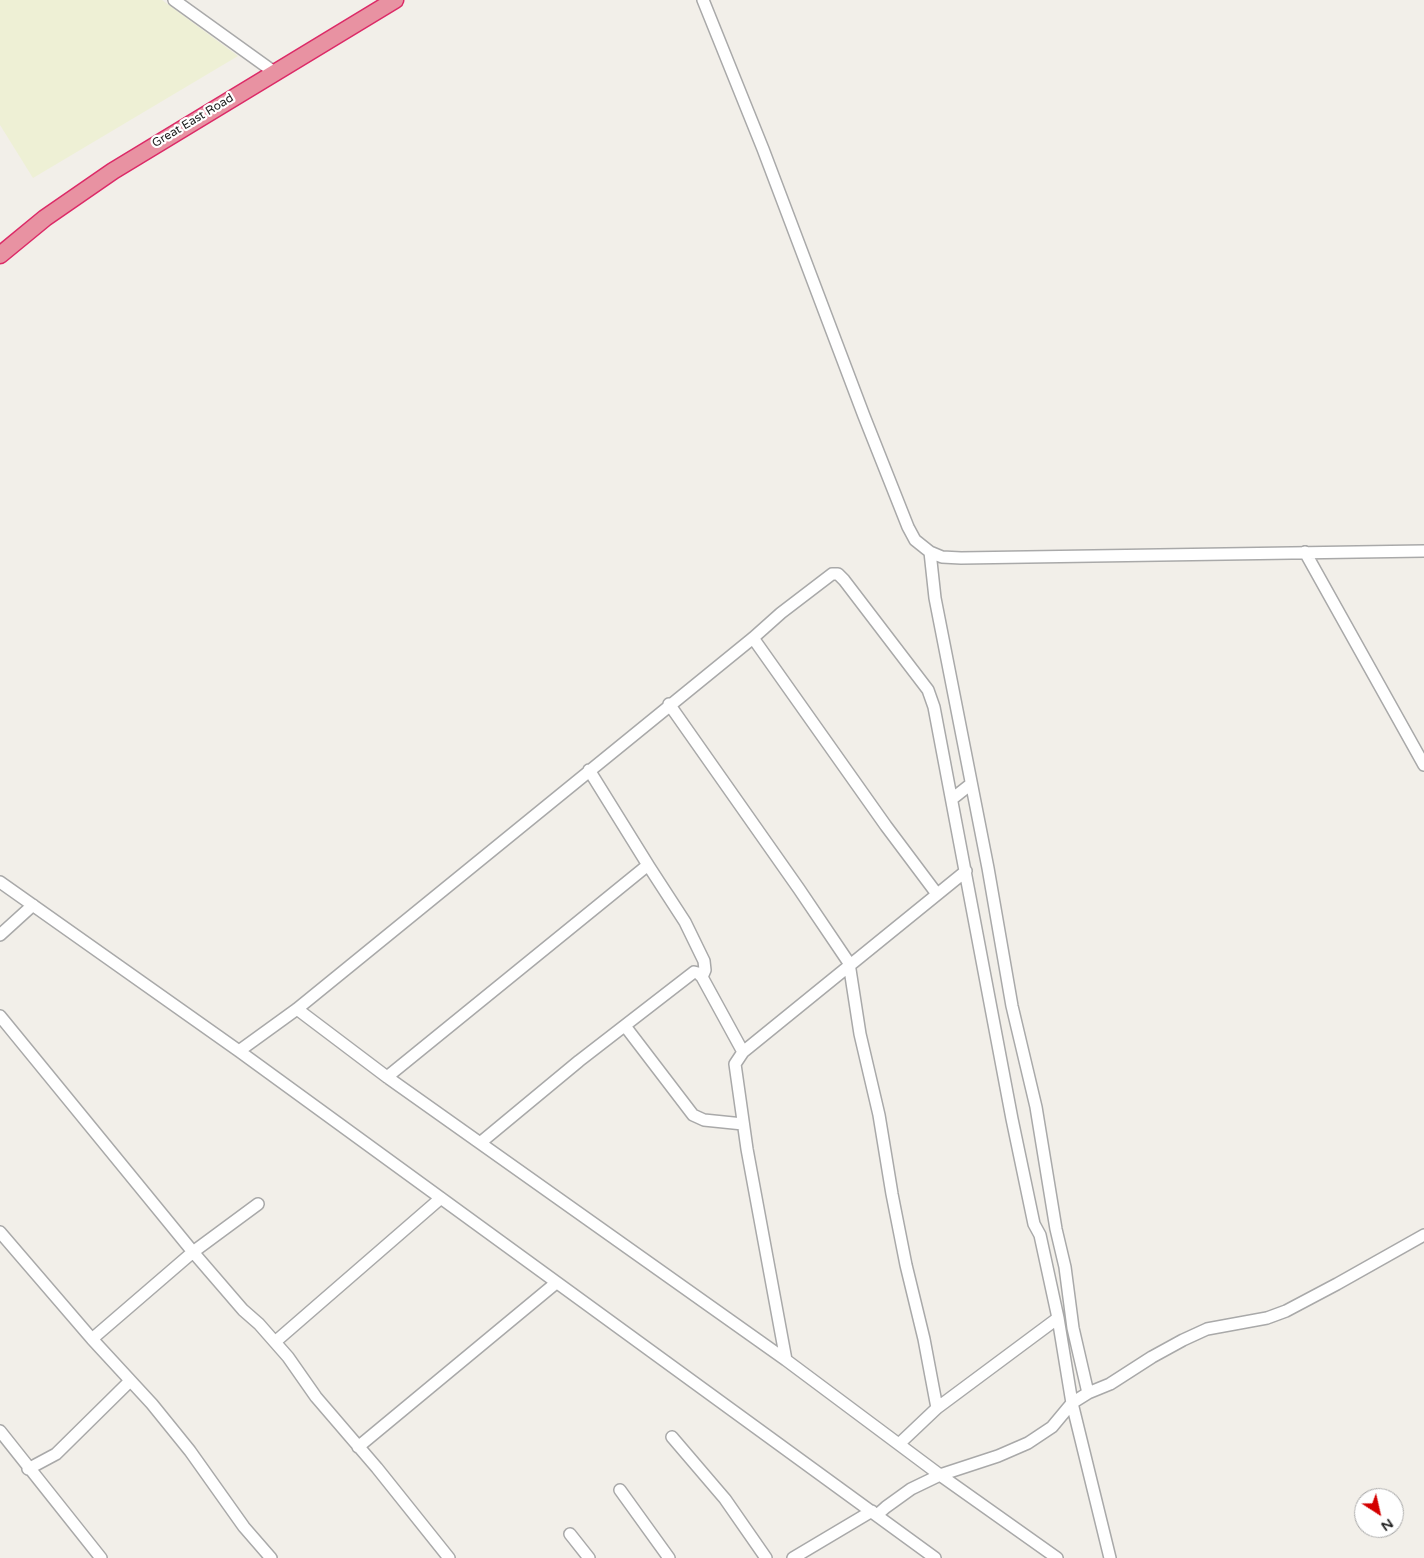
<!DOCTYPE html>
<style>
body{margin:0}
#map{position:relative;width:1424px;height:1558px;overflow:hidden;background:#f2efe9;font-family:"Varela Round",sans-serif}
canvas{display:block}
.north{position:absolute;left:1354px;top:1488px;width:50px;height:50px;box-sizing:border-box;background:#fff;border:1px solid #a7a7a7;border-radius:50%;rotate:145deg;font-size:14px;font-weight:700;line-height:20px;text-align:center;color:#222}
.north::after{content:'';display:block;margin:auto;width:18px;height:22px;background:#d40000;clip-path:polygon(50% 0,100% 100%,50% 72%,0 100%)}
</style>
<div id="map">
<canvas width="1424" height="1558"></canvas>
<div class="north">N</div>
</div>
<script>
const context = document.querySelector('canvas').getContext('2d');
context.lineJoin = 'round';
function paint(path, color) {
  context.fillStyle = color;
  context.fill(path, 'evenodd');
}
function shape(rows) {
  const path = new Path2D();
  for (const r of rows) {
    path.moveTo(r[0], r[1]);
    for (let i = 2; i < r.length; i += 2) path.lineTo(r[i], r[i + 1]);
  }
  return path;
}
function trace(path, color, width, dash) {
  context.strokeStyle = color;
  context.lineWidth = width;
  context.lineCap = dash ? 'butt' : 'round';
  context.setLineDash(dash || []);
  context.stroke(path);
}
function label(font, color, halo, rows, align = 'center') {
  context.font = font + ' "Varela Round",sans-serif';
  context.lineWidth = 4.5;
  context.setLineDash([]);
  context.textBaseline = 'middle';
  context.strokeStyle = halo;
  context.fillStyle = color;
  for (const [text, x, y, turn = 0] of rows) {
    context.save();
    context.translate(x, y);
    context.rotate((+turn || 0) * Math.PI / 180);
    context.textAlign = isNaN(turn) ? turn : align;
    if (halo) context.strokeText(text, 0, 0);
    context.fillText(text, 0, 0);
    context.restore();
  }
}
paint(shape([
 [0,0,162,0,238,56,33,178,0,125]
]), '#eef0d5');
const minor = shape([
 [174,0,274,72],
 [703,0,763,149,864,416,908,527,915,540,930,552,942,557,961,558,1424,551],
 [930,552,935,598,988,868,1012,1006,1036,1107,1056,1229,1065,1267,1073,1328,1088,1393],
 [1305,552,1424,765],
 [753,638,886,826,937,894],
 [669,704,799,889,849,963,860,1034,879,1115,892,1194,906,1265,924,1339,937,1408],
 [952,799,971,784],
 [648,865,685,922,704,961,705,970,702,977],
 [0,882,239,1051,935,1558],
 [0,935,33,905],
 [297,1009,387,1077,786,1360,940,1475,1057,1558],
 [0,1016,193,1252,243,1310,259,1324,288,1357,316,1397,377,1468,449,1558],
 [625,1026,693,1115,704,1120,743,1124],
 [239,1051,297,1009,753,638,781,613,832,574,838,574,844,580,928,690,934,707,1012,1119,1034,1224,1040,1235,1058,1318,1072,1403,1110,1558],
 [387,1077,648,865,589,770],
 [480,1143,579,1061,694,972,698,973,702,977,743,1052],
 [0,1232,92,1339,152,1404,190,1451,244,1527,271,1558],
 [92,1339,193,1252,258,1204],
 [275,1342,441,1198],
 [786,1360,747,1149,735,1064,743,1052,966,871],
 [0,1431,101,1558],
 [672,1437,725,1499,766,1558],
 [899,1444,937,1408,1058,1318],
 [358,1447,556,1283],
 [28,1469,56,1454,130,1381],
 [620,1490,669,1558],
 [877,1515,886,1507,911,1489,940,1475,998,1456,1028,1443,1052,1427,1072,1403,1088,1393,1110,1384,1152,1357,1183,1340,1207,1329,1267,1318,1286,1311,1337,1284,1424,1235],
 [570,1534,589,1558],
 [793,1558,872,1511]
]);
const highway = shape([
 [0,255,45,218,113,171,395,0]
]);
trace(minor, '#a9a9a9', 14);
trace(highway, '#dc2a67', 19);
trace(minor, '#fff', 11);
trace(highway, '#e892a2', 16);
label('12px', '#222', '#fff', [
 ["Great East Road",193,121,-31]
]);
</script>
